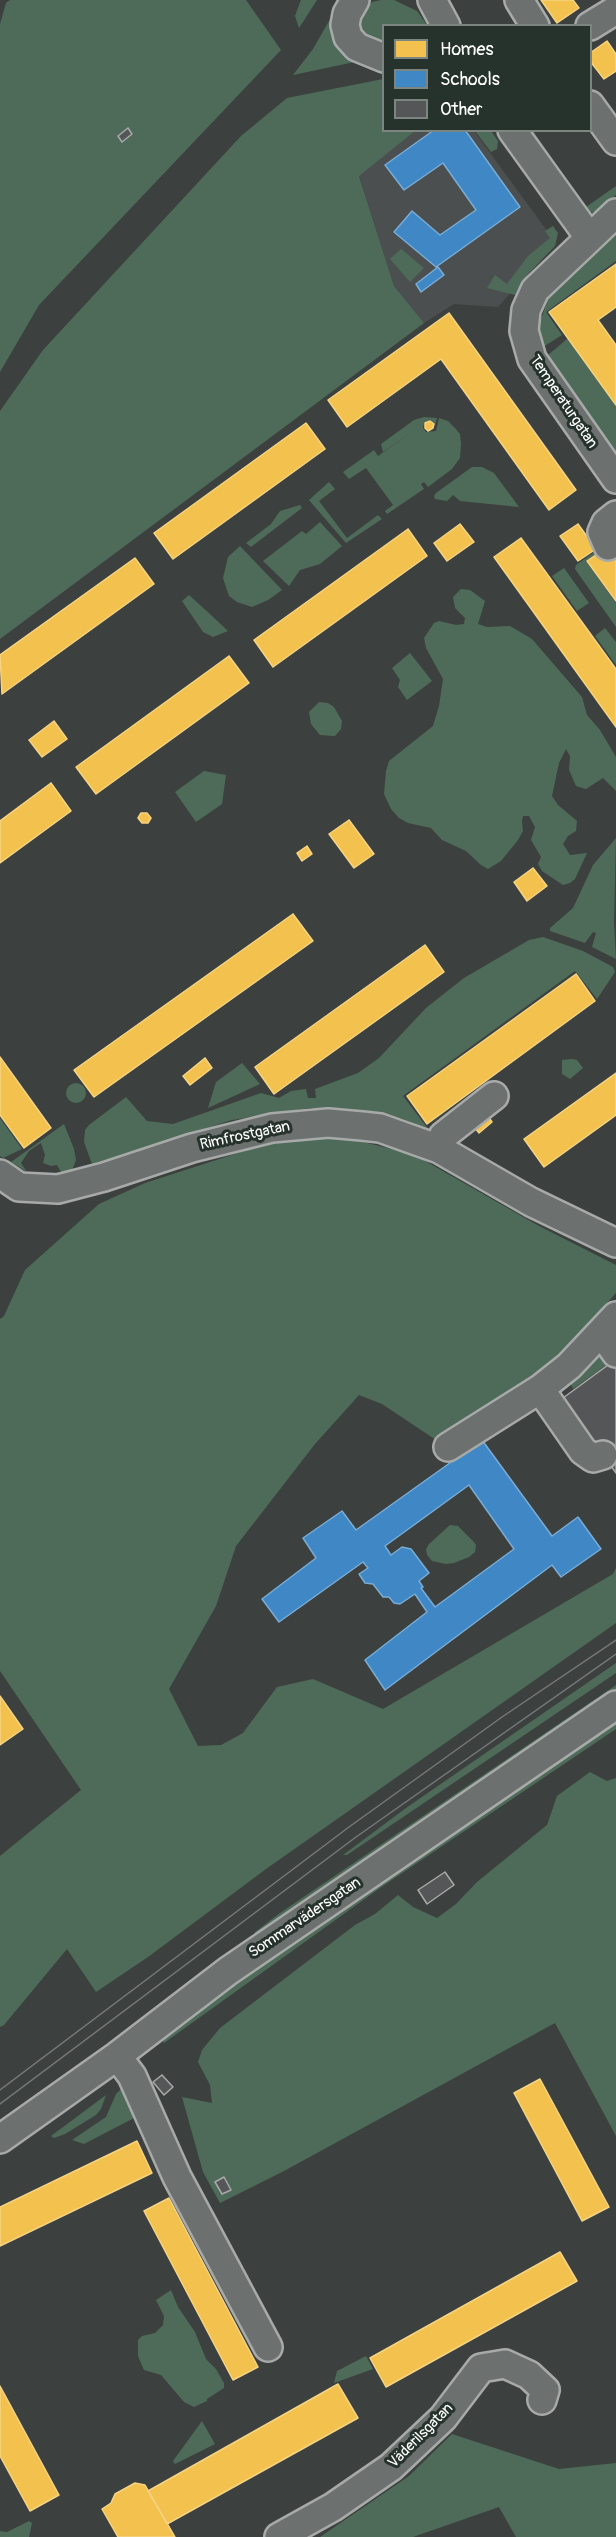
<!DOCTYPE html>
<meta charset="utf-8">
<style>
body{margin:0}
#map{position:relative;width:616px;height:2537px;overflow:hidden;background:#3c413f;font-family:Pangolin,sans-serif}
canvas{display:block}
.legend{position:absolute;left:382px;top:24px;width:210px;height:108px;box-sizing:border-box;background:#26332d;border:2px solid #7d8581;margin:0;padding:8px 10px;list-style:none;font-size:18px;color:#fff}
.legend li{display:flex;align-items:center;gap:12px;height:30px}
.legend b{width:30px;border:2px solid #7d8581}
</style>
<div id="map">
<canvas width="616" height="2537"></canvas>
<ul class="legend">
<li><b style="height:16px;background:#f2c14e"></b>Homes</li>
<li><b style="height:16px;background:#3f88c5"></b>Schools</li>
<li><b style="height:16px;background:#555657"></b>Other</li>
</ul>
</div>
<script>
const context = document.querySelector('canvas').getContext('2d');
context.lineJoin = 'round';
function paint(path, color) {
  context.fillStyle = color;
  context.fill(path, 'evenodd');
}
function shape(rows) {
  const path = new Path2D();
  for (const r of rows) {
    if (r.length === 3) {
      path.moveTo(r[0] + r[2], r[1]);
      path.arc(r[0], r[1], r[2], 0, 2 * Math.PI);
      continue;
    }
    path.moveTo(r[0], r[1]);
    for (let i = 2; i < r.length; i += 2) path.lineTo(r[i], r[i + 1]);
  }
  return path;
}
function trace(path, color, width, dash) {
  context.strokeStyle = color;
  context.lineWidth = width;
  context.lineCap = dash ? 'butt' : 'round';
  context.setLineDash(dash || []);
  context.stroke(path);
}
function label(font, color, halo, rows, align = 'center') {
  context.font = font + ' Pangolin,sans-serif';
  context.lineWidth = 6;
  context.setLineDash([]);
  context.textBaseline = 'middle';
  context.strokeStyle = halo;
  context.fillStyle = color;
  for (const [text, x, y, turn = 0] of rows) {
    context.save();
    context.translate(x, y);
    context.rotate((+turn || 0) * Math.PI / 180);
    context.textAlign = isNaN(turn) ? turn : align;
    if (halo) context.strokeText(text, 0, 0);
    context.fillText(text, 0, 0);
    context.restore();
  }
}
paint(shape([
 [415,131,474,131,556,243,498,307,454,304,424,323,394,286,359,175]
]), '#4c4f4f');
paint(shape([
 [10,0,246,0,281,50,39,305,0,372,0,24,6,3],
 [301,0,317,0,299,28,295,16],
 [341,0,364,60,293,75,313,49],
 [381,0,394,0,417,11,427,25,384,26,383,46,361,35,360,15,372,2],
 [383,79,384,130,415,131,359,176,394,286,424,323,0,639,0,411,43,350,241,136,287,98],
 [475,131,491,131,498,141,497,149,491,152],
 [525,131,533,131,586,207,616,186,616,195,597,212,586,213],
 [553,226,558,233,555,246,527,275,515,295,487,288,495,275,507,284,528,256,550,238,545,231],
 [616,234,616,261,546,312,562,335,543,347,539,325,548,299],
 [401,249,424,268,410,282,390,259],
 [568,338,616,405,616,452,547,356],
 [424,417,437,418,435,425,430,420,424,423,423,428,426,432,436,431,439,418,448,421,455,428,460,434,461,444,460,458,452,469,428,487,424,482,421,484,424,489,387,514,385,511,393,505,366,468,349,479,343,472,374,450,378,456,416,429,383,452,381,444,414,420],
 [472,467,482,467,494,473,519,507,460,501,453,495,447,501,435,499,434,496,436,493],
 [329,482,335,489,319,501,347,538,378,515,382,519,346,543,309,500],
 [300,505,302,508,251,547,246,543,271,524,280,511],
 [320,522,342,546,320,564,300,570,289,586,263,561,302,531,306,534],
 [240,546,282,590,268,600,252,607,237,602,229,596,223,578,228,557],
 [597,550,599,552,586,561,616,603,616,627,575,569,576,565],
 [564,568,589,603,577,611,552,576],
 [461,589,470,590,485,601,478,624,487,627,510,626,532,639,582,697,587,715,600,730,616,757,616,791,603,778,586,789,576,786,569,770,570,756,566,749,559,763,552,796,558,805,577,821,576,831,568,836,563,844,570,855,587,853,575,879,570,883,563,885,542,871,538,864,541,857,531,840,535,827,529,816,523,816,522,821,523,831,518,840,501,861,488,869,481,865,466,851,442,840,431,828,408,823,399,818,391,809,384,794,386,771,389,761,433,726,439,706,443,679,426,648,424,638,434,623,439,621,456,625,464,624,465,618,455,608,453,597],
 [189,595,211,615,228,631,213,637,203,632,182,601],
 [605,628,616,642,616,665,595,636],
 [410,653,432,681,407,700,398,687,400,680,392,668],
 [319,702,328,703,334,707,342,721,341,729,335,736,320,735,311,724,309,712],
 [204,771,226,775,222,804,196,822,175,792],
 [616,838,614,922,616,959,592,947,596,933,593,932,585,943,550,931,550,928,573,908,593,865],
 [543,937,583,951,613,967,615,972,597,999,575,971,403,1096,429,1130,403,1119,368,1112,339,1108,310,1108,232,1120,92,1164,84,1142,85,1130,89,1125,126,1097,147,1121,173,1124,261,1093,279,1098,291,1091,306,1089,308,1098,316,1098,315,1089,358,1073,379,1058,426,1008,464,978,529,940],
 [572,1059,577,1060,583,1068,570,1079,562,1074,562,1060],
 [242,1063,260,1084,208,1108,216,1082],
 [76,1093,10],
 [0,1118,22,1149,3,1158,0,1156],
 [64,1124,74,1149,76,1160,72,1170,61,1172,57,1165,51,1166,43,1163,45,1155,41,1143,29,1151,21,1163,27,1172,11,1162],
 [312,1135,363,1142,413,1154,539,1226,616,1265,616,1293,547,1369,450,1438,436,1440,382,1404,359,1395,315,1444,236,1546,216,1606,169,1689,198,1746,221,1745,243,1733,277,1687,313,1679,383,1709,613,1574,616,1568,616,1623,266,1869,148,1957,96,1992,67,1949,4,2025,0,2027,0,1856,81,1790,0,1671,0,1319,4,1316,25,1270,99,1204,145,1183,272,1142],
 [600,1354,609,1363,573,1389,570,1382],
 [450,1525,458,1526,473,1541,476,1545,475,1552,469,1557,454,1563,446,1564,432,1561,427,1555,426,1549,429,1544],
 [616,1663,616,1673,347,1855,343,1855,406,1808],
 [616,1685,616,1689,255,1936,255,1932,280,1913],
 [616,1716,616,1729,380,1888,164,2043,160,2037],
 [590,1772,607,1781,616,1778,616,2136,555,2023,284,2171,220,2203,203,2172,182,2097,212,2103,210,2085,198,2062,202,2050,220,2028,355,1925,375,1914,398,1895,413,1907,437,1918,456,1904,477,1882,547,1825,557,1796],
 [123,2087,138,2111,134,2118,84,2144,72,2140,106,2117,116,2094],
 [106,2095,101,2109,96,2115,65,2134,54,2138,51,2136],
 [171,2290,178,2307,195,2332,206,2359,216,2369,224,2383,224,2388,207,2399,207,2401,194,2407,184,2402,161,2375,144,2370,138,2356,138,2340,142,2336,155,2333,163,2325,164,2316,156,2300],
 [366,2356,373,2369,334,2383,337,2371],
 [202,2421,215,2444,175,2464,173,2461],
 [452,2434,559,2469,616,2463,616,2537,516,2537,499,2507,413,2537,320,2537,409,2476],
 [29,2521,32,2523,29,2537,0,2537,0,2531,7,2532]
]), '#4e6b59');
const homes = shape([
 [541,0,573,0,579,8,557,23,541,0],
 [607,41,616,54,616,71,604,79,590,61,590,53,607,41],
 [616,264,616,307,598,320,616,345,616,405,549,312,616,264],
 [449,313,576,490,549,510,441,359,347,427,328,400,449,313],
 [430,421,434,424,433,428,428,431,425,428,425,423,430,421],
 [306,423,325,449,173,559,154,533,306,423],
 [460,524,474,542,447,561,434,543,460,524],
 [578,524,596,549,578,561,560,536,578,524],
 [408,529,427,556,273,667,254,640,408,529],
 [521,538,616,669,616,727,494,557,521,538],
 [616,541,616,601,587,561,616,541],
 [135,558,154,584,2,694,0,655,135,558],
 [229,656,249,683,96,794,76,767,229,656],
 [54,721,67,739,42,757,29,740,54,721],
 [51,783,71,811,0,863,0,821,51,783],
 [141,813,147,813,151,818,148,823,142,823,138,818,141,813],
 [349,820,374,854,354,868,329,834,349,820],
 [307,846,312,854,302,861,297,853,307,846],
 [533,868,547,886,527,901,514,882,533,868],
 [293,914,313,941,94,1097,74,1070,293,914],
 [425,945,444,972,274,1094,255,1067,425,945],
 [576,974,595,1001,427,1124,407,1096,576,974],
 [0,1057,51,1128,24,1148,0,1115,0,1057],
 [205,1058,212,1068,190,1085,183,1076,205,1058],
 [616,1073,616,1115,544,1167,524,1139,616,1073],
 [486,1113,492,1122,479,1133,472,1124,486,1113],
 [0,1696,23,1729,0,1745,0,1696],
 [540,2079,609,2207,582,2221,514,2093,540,2079],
 [137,2141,152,2173,0,2246,0,2207,137,2141],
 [169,2198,258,2367,233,2380,144,2211,169,2198],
 [560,2252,577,2281,386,2387,370,2358,560,2252],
 [338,2384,358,2418,167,2524,148,2491,338,2384],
 [0,2386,59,2495,30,2511,0,2456,0,2386],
 [135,2483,145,2485,175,2537,118,2537,102,2509,111,2503,115,2494,135,2483]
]);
paint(homes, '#f2c14e');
trace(homes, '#f6d483', 1.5);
const schools = shape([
 [434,130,465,130,520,207,436,267,394,232,412,211,440,235,476,210,443,163,404,190,385,165,434,130],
 [438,267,444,275,421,292,416,284,438,267],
 [482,1440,552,1536,578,1517,601,1549,561,1577,552,1565,385,1690,365,1660,427,1612,415,1594,400,1604,394,1603,389,1597,383,1597,373,1584,365,1583,359,1574,368,1568,363,1562,279,1622,262,1599,316,1558,303,1538,342,1511,356,1530,482,1440],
 [469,1485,514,1549,435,1607,421,1588,423,1587,419,1581,429,1573,411,1549,402,1547,391,1555,385,1546,469,1485]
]);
paint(schools, '#3f88c5');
trace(schools, '#79acd6', 1.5);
const building = shape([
 [128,128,132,134,122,142,118,136,128,128],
 [616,1359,616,1473,563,1398,616,1359],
 [445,1872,454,1885,427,1904,418,1890,445,1872],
 [162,2075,173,2087,164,2095,153,2082,162,2075],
 [224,2177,231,2190,222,2194,215,2182,224,2177]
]);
paint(building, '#555657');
trace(building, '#a7aaa9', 1.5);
const minor = shape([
 [355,0,347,14,345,25,348,37,357,47,384,58],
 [432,0,446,26],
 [519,0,535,26],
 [590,26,616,10],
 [590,105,616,141],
 [512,130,589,237],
 [616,213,535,290,526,310,524,331,532,359,616,479],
 [608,546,602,532,606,523,616,515],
 [439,1149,443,1136,494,1096],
 [0,1174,19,1187,58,1189,104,1177,192,1148,272,1128,328,1123,362,1126,380,1128,439,1149,531,1202,616,1243],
 [602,1333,616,1353],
 [540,1389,583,1451,593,1458,603,1455],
 [448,1447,540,1389,569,1366,616,1316],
 [117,2056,132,2076,177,2177,268,2347],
 [0,2139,117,2056,228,1971,616,1705],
 [279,2537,333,2507,391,2467,443,2418,481,2368,505,2364,529,2375,545,2390,542,2400]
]);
trace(minor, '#a7aaa9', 32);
trace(minor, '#6c706e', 27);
trace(shape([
 [0,2090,349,1827,502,1717,616,1640],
 [0,2104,356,1837,616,1654]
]), '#767877', 1.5);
label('15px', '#fff', '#26332d', [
 ["Temperaturgatan",563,402,56],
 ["Rimfrostgatan",245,1136,-12],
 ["Sommarvädersgatan",305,1918,-34],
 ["Väderilsgatan",421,2436,-45]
]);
</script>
